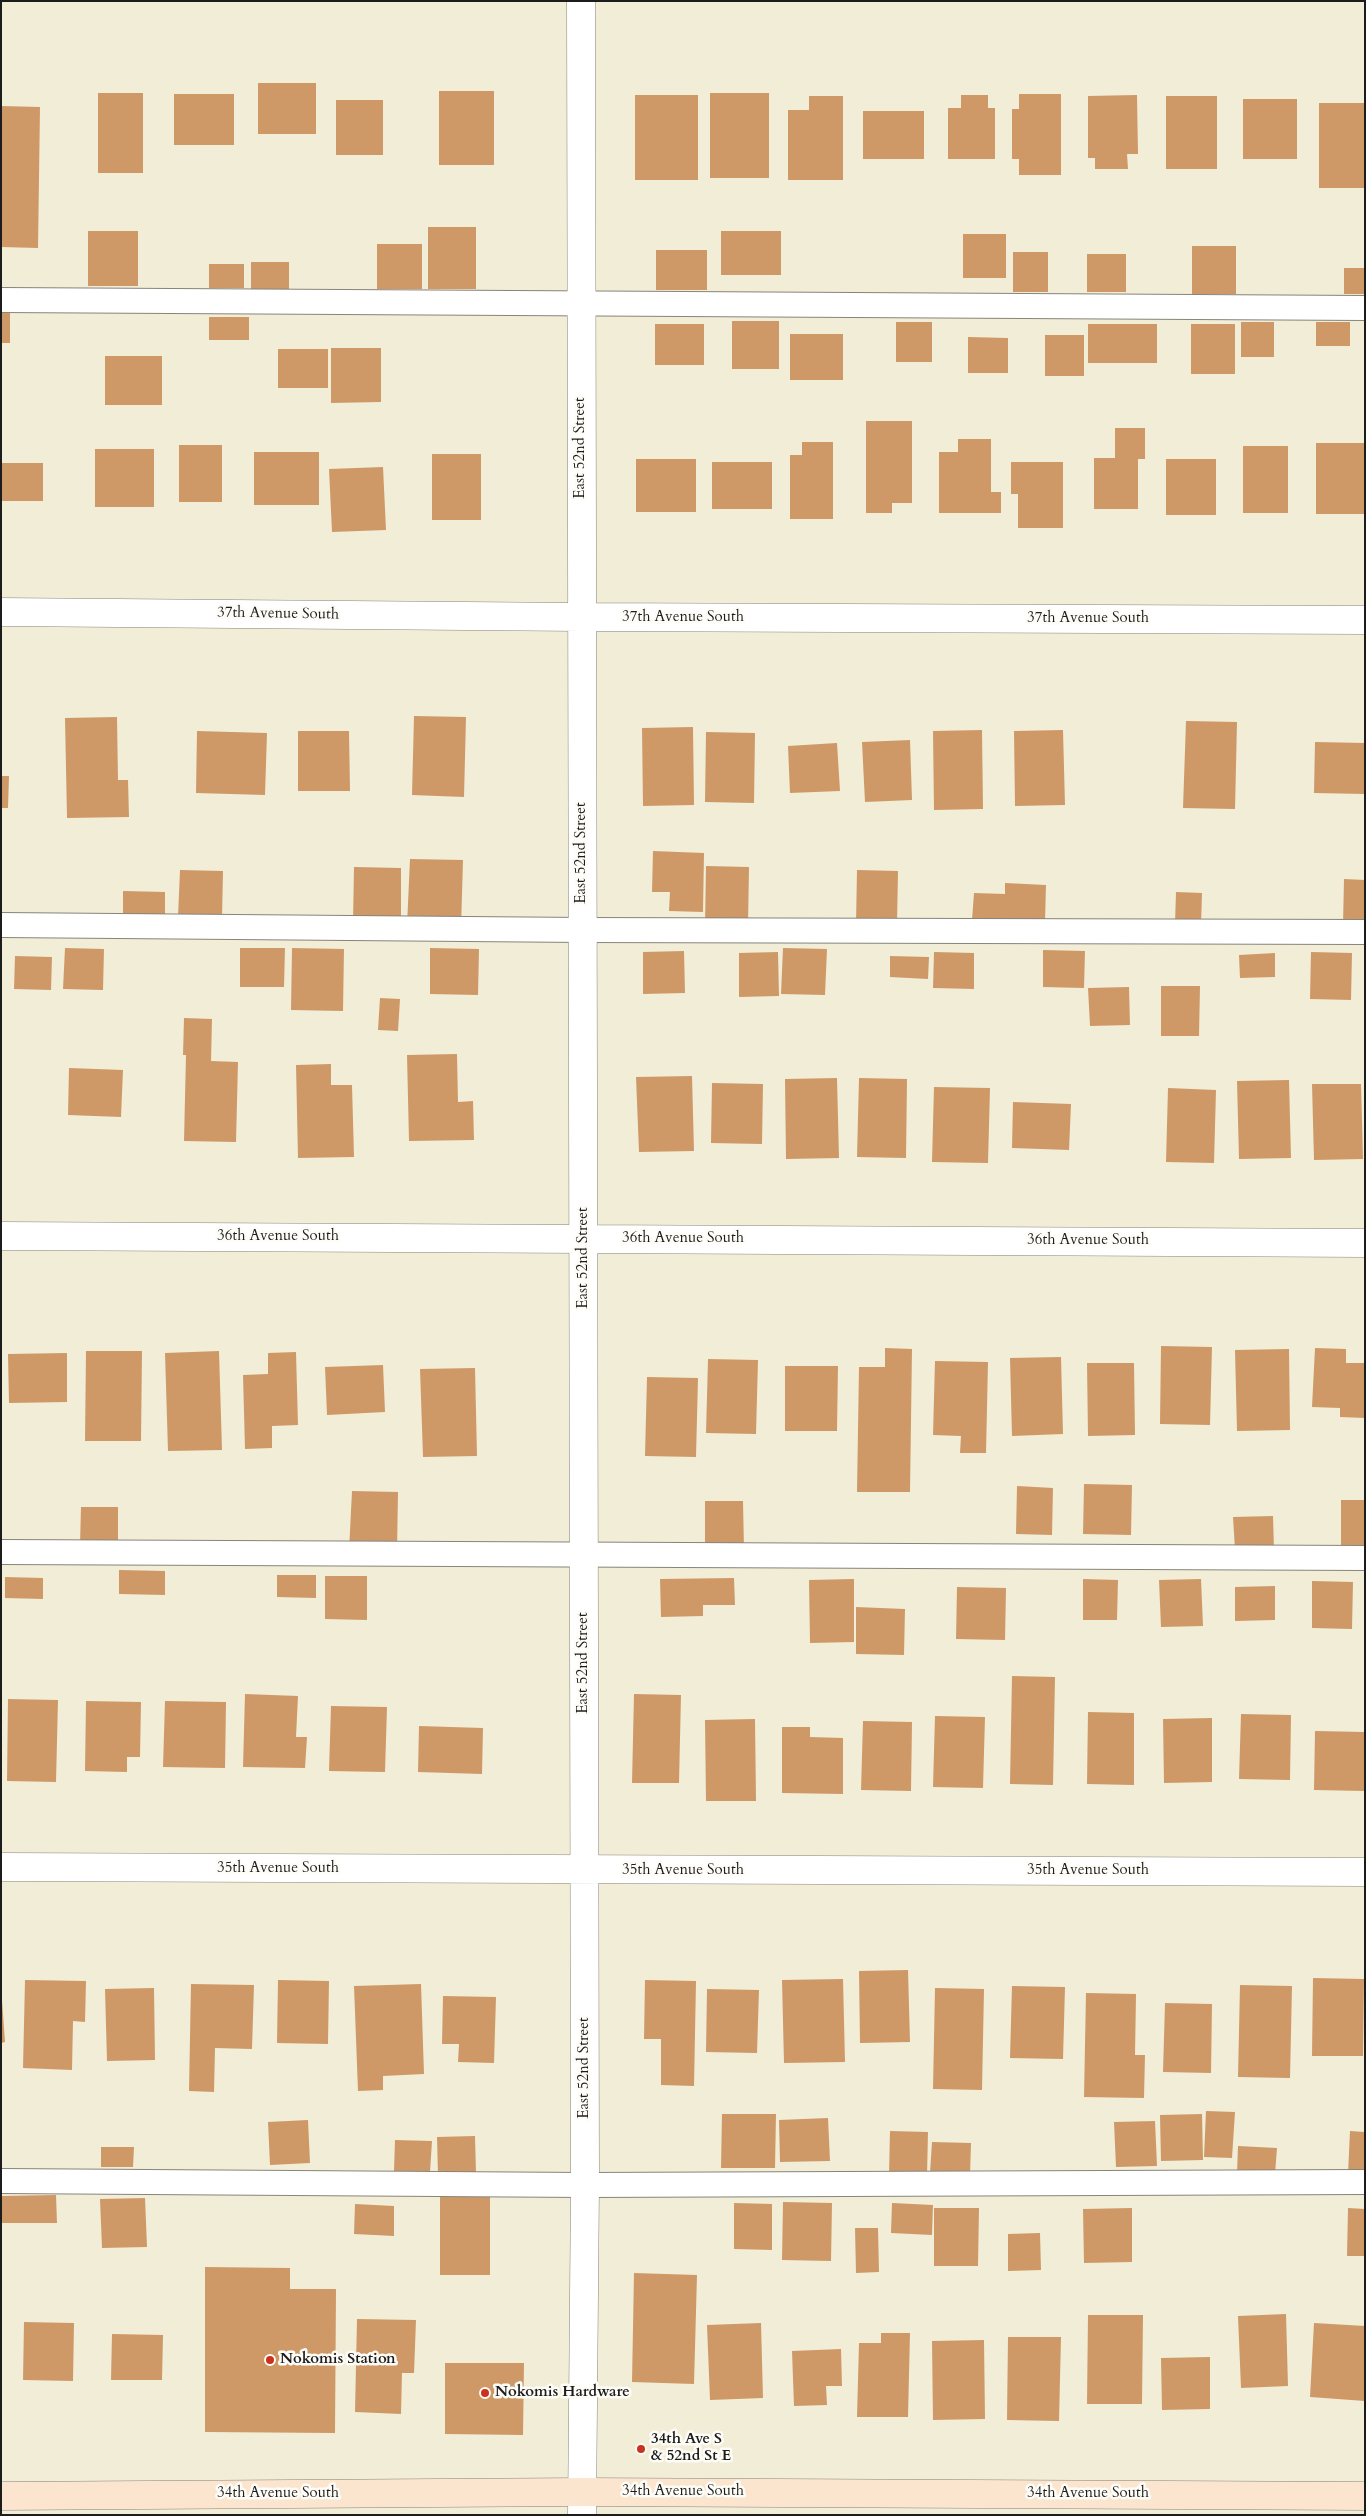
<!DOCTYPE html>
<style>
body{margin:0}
#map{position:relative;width:1366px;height:2516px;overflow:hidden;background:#f2edd7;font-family:Cardo,serif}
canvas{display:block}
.frame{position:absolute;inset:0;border:2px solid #1c1c1c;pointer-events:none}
</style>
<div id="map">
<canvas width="1366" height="2516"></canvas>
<div class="frame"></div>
</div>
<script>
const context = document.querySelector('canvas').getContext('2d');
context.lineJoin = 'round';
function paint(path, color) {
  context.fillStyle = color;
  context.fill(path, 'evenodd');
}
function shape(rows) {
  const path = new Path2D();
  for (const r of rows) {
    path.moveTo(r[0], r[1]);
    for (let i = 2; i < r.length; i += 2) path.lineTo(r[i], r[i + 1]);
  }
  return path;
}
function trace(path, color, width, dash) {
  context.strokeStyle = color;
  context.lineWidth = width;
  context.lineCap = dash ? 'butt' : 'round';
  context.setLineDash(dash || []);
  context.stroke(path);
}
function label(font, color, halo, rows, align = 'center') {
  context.font = font + ' Cardo,serif';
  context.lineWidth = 5;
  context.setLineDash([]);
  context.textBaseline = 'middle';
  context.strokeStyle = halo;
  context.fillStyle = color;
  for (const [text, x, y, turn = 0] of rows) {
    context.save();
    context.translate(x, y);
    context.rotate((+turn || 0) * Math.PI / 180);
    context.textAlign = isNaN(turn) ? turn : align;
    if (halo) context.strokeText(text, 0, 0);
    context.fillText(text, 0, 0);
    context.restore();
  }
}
paint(shape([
 [258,83,316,83,316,134,258,134],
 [439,91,494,91,494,165,439,165],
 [98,93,143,93,143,173,98,173],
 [710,93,769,93,769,178,710,178],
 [174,94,234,94,234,145,174,145],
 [1019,94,1061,94,1061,175,1019,175,1019,159,1012,159,1012,109,1019,109],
 [635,95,698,95,698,180,635,180],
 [961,95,988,95,988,108,995,108,995,159,948,159,948,108,961,108],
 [1137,95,1138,154,1127,154,1128,169,1095,169,1095,158,1088,158,1088,96],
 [809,96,843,96,843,180,788,180,788,110,809,110],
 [1166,96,1217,96,1217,169,1166,169],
 [1243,99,1297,99,1297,159,1243,159],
 [336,100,383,100,383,155,336,155],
 [1319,103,1365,103,1365,188,1319,188],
 [1,106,40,107,38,248,1,247],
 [863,111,924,111,924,159,863,159],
 [428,227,476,227,476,289,428,289],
 [88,231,138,231,138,286,88,286],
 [721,231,781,231,781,275,721,275],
 [963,234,1006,234,1006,278,963,278],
 [377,244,422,244,422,289,377,289],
 [1192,246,1236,246,1236,294,1192,294],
 [656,250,707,250,707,290,656,290],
 [1013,252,1048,252,1048,292,1013,292],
 [1087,254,1126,254,1126,292,1087,292],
 [251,262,289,262,289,289,251,289],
 [209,264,244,264,244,288,209,288],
 [1344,268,1365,268,1365,294,1344,294],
 [1,313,10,313,10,343,1,343],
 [209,317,249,317,249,340,209,340],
 [732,321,779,321,779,369,732,369],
 [896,322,932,322,932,362,896,362],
 [1241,322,1274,322,1274,357,1241,357],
 [1316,322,1350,322,1350,346,1316,346],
 [655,324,704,324,704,365,655,365],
 [1088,324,1157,324,1157,363,1088,363],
 [1191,324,1235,324,1235,374,1191,374],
 [790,334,843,334,843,380,790,380],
 [1045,335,1084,335,1084,376,1045,376],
 [968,337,1008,338,1008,373,968,373],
 [331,348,381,348,381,402,331,403],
 [278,349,328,349,328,388,278,388],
 [105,356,162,356,162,405,105,405],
 [866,421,912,421,912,503,892,503,892,513,866,513],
 [1115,428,1145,428,1145,459,1138,459,1138,509,1094,509,1094,458,1115,458],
 [958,439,991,439,991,492,1001,492,1001,513,939,513,939,452,958,452],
 [802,442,833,442,833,519,790,519,790,455,802,455],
 [1316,443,1365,443,1365,514,1316,514],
 [179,445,222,445,222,502,179,502],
 [1243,446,1288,446,1288,513,1243,513],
 [95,449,154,449,154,507,95,507],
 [254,452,319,452,319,505,254,505],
 [432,454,481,454,481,520,432,520],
 [636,459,696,459,696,512,636,512],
 [1166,459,1216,459,1216,515,1166,515],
 [712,462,772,462,772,509,712,509],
 [1011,462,1063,462,1063,528,1018,528,1018,494,1011,494],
 [1,463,43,463,43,501,1,501],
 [383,467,386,530,332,532,329,469],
 [414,716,466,717,464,797,412,795],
 [117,717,118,780,128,780,129,817,67,818,65,718],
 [1186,721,1237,722,1235,809,1183,808],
 [693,727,694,805,643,806,642,728],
 [982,730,983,809,934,810,933,731],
 [1063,730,1065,805,1015,806,1014,731],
 [197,731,267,733,265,795,196,793],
 [298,731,349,731,350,791,298,791],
 [706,732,755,733,754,803,705,802],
 [910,740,912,800,865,802,862,742],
 [1315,742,1365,743,1365,794,1314,793],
 [837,743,840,791,790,793,788,746],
 [1,776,9,776,8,808,1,808],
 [653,851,704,853,703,912,669,911,670,892,652,892],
 [410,859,463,860,461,928,407,926],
 [706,866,749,867,748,926,705,925],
 [354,867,401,868,401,923,353,922],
 [180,870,223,871,222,917,178,917],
 [857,870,898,871,897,925,856,924],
 [1344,879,1365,880,1365,927,1343,926],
 [1005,883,1046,885,1045,922,972,920,974,893,1005,894],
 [123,891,165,892,165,920,123,919],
 [1176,892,1202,893,1201,925,1175,924],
 [65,948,104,949,103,990,63,989],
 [240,948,285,948,284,987,240,987],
 [292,948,344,949,343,1011,291,1010],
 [430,948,479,949,478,995,430,994],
 [783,948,827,949,825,995,781,994],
 [1043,950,1085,951,1084,988,1043,987],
 [684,951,685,993,643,994,643,952],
 [778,952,779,996,739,997,739,953],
 [934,952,974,953,974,989,933,988],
 [1311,952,1352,953,1351,1000,1310,999],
 [1275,953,1275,977,1240,978,1239,955],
 [15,956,52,957,51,990,14,989],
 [890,956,929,957,928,979,890,977],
 [1161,986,1200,986,1199,1036,1161,1036],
 [1129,987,1130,1025,1090,1026,1088,988],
 [380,998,400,999,398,1031,378,1030],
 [184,1018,212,1019,211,1061,238,1062,236,1142,184,1141,186,1055,183,1055],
 [457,1054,458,1102,473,1101,474,1140,409,1141,407,1055],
 [331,1064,331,1085,352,1085,354,1157,298,1158,296,1065],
 [69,1068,123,1070,121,1117,68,1115],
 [692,1076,694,1151,639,1152,636,1077],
 [837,1078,839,1158,786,1159,785,1079],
 [859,1078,907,1079,906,1158,857,1157],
 [1289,1080,1291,1158,1239,1159,1237,1081],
 [712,1083,763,1084,762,1144,711,1143],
 [1312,1084,1361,1084,1363,1159,1314,1160],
 [934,1087,990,1088,988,1163,932,1162],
 [1168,1088,1216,1090,1214,1163,1166,1162],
 [1013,1102,1071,1104,1069,1150,1012,1148],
 [1161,1346,1212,1347,1210,1425,1160,1424],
 [885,1348,912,1349,910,1492,857,1492,859,1367,885,1367],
 [1315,1348,1346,1349,1346,1363,1365,1363,1365,1418,1340,1417,1340,1408,1312,1407],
 [1289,1349,1290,1430,1237,1431,1235,1350],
 [86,1351,142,1351,141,1441,85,1441],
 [219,1351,222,1450,168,1451,165,1353],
 [296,1352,298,1425,272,1426,272,1448,245,1449,243,1375,268,1374,268,1353],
 [67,1353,67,1402,9,1403,8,1354],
 [1061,1357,1063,1434,1012,1436,1010,1358],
 [708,1359,758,1360,756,1434,706,1433],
 [935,1361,988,1362,986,1453,960,1453,961,1436,933,1435],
 [1087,1363,1134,1363,1135,1435,1088,1436],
 [383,1365,385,1412,327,1415,325,1367],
 [785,1366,838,1366,837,1431,785,1431],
 [475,1368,477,1456,423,1457,420,1369],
 [647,1377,698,1378,696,1457,645,1456],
 [1084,1484,1132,1485,1131,1535,1083,1534],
 [1017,1486,1053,1488,1052,1535,1016,1534],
 [352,1491,398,1492,397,1552,349,1551],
 [1341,1500,1365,1500,1365,1552,1341,1552],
 [705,1501,743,1501,744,1550,705,1550],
 [81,1507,118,1507,118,1547,80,1546],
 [1273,1516,1274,1549,1235,1550,1233,1517],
 [119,1570,165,1571,165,1595,119,1594],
 [277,1575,316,1575,316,1598,277,1597],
 [325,1576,367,1576,367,1620,325,1619],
 [5,1577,43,1578,43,1599,5,1598],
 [734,1578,735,1605,703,1605,703,1616,661,1617,660,1579],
 [854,1579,854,1642,810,1643,809,1580],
 [1083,1579,1118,1580,1117,1620,1083,1620],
 [1201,1579,1203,1626,1161,1627,1159,1580],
 [1312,1581,1353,1582,1352,1629,1312,1628],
 [1275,1586,1275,1620,1235,1621,1235,1587],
 [957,1587,1006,1588,1005,1640,956,1639],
 [856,1607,905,1609,904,1655,856,1654],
 [1012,1676,1055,1677,1053,1785,1010,1784],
 [245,1694,298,1696,296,1737,307,1737,305,1768,243,1767],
 [634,1694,681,1695,679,1783,632,1783],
 [8,1699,58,1700,56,1782,7,1781],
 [86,1701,141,1702,140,1757,127,1757,127,1772,85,1771],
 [165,1701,226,1702,225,1768,163,1767],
 [331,1706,387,1707,385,1772,329,1771],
 [1088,1712,1134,1713,1134,1785,1087,1784],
 [1241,1714,1291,1715,1290,1780,1239,1779],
 [935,1716,985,1717,983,1788,933,1787],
 [1212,1718,1212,1782,1164,1783,1163,1719],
 [755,1719,756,1801,706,1801,705,1720],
 [863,1721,912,1722,911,1791,861,1790],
 [419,1726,483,1728,482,1774,418,1772],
 [782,1727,810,1727,810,1737,843,1738,843,1794,782,1793],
 [1315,1731,1365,1732,1365,1791,1314,1790],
 [908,1970,910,2042,860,2043,859,1971],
 [1313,1978,1364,1979,1363,2056,1312,2056],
 [843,1979,845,2062,784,2063,782,1980],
 [25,1980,86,1981,85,2022,73,2021,72,2070,23,2068],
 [278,1980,329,1981,328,2044,277,2043],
 [645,1980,696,1981,694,2086,661,2085,661,2039,644,2039],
 [191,1984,254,1985,252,2049,215,2048,214,2092,189,2091],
 [421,1984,424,2074,383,2076,383,2090,358,2091,354,1986],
 [1240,1985,1292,1986,1290,2078,1238,2077],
 [1,1986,5,2042,1,2043],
 [1012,1986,1065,1987,1063,2059,1010,2058],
 [154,1988,155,2060,107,2061,105,1989],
 [935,1988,984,1989,982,2090,933,2089],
 [707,1989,759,1990,757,2053,706,2052],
 [1086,1993,1136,1994,1135,2055,1145,2055,1144,2098,1084,2097],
 [443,1996,496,1997,494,2063,458,2062,459,2044,442,2044],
 [1165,2003,1212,2004,1211,2073,1163,2072],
 [1206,2111,1235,2112,1232,2158,1204,2157],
 [722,2114,776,2114,775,2168,721,2168],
 [1202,2114,1203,2160,1161,2161,1160,2115],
 [828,2118,830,2161,780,2162,779,2120],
 [308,2120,310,2163,270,2165,268,2122],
 [1155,2121,1157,2166,1116,2167,1114,2122],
 [890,2131,928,2132,927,2176,889,2175],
 [1350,2131,1365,2132,1365,2175,1348,2174],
 [475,2136,476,2174,438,2175,437,2137],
 [395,2140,432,2141,430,2172,394,2171],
 [932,2142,971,2143,970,2175,930,2173],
 [1238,2146,1277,2148,1275,2174,1237,2173],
 [101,2147,134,2147,133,2167,101,2167],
 [56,2195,57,2223,1,2223,1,2196],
 [440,2197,490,2197,490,2275,440,2275],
 [145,2198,147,2247,102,2248,100,2199],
 [783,2202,832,2203,831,2261,782,2260],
 [734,2203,772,2204,772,2250,734,2249],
 [892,2203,933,2205,932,2235,891,2233],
 [355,2204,394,2206,394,2236,354,2234],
 [934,2208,979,2208,978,2266,934,2266],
 [1132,2208,1132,2262,1084,2263,1083,2209],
 [1348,2208,1365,2209,1365,2256,1347,2256],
 [855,2228,878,2228,879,2272,856,2273],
 [1040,2233,1041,2270,1008,2271,1008,2234],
 [205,2267,290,2268,290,2289,336,2289,335,2433,205,2432],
 [634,2273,697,2275,694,2384,632,2382],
 [1286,2314,1288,2386,1241,2388,1238,2316],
 [1088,2315,1143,2315,1142,2404,1087,2404],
 [357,2319,416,2320,414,2373,402,2373,401,2414,355,2412],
 [24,2322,74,2323,73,2381,23,2380],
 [761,2323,763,2398,710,2400,707,2325],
 [1314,2323,1365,2326,1365,2401,1310,2397],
 [881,2333,910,2333,908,2417,857,2417,859,2343,881,2343],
 [112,2334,163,2335,162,2380,111,2380],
 [1008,2337,1061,2337,1059,2421,1007,2420],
 [984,2340,985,2419,933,2420,932,2341],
 [841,2349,842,2386,826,2386,827,2405,794,2406,792,2351],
 [1210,2357,1210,2409,1162,2410,1161,2358],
 [445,2363,524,2363,523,2435,445,2434]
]), '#ce9967');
const lane = shape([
 [1,300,1365,308],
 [1,925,583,930,1365,932],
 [1,1552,1365,1558],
 [1,2181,585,2185,1365,2182]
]);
const street = shape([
 [581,1,585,2185,582,2515],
 [1,612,581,617,1365,620],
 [1,1236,1365,1243],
 [1,1867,1365,1872]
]);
const secondary = shape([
 [1,2496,582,2492,1365,2496]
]);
trace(lane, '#87847a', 26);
trace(street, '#87847a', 29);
trace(secondary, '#87847a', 29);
trace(lane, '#fff', 24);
trace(street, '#fff', 28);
trace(secondary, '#fbe5cf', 28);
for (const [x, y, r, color] of [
 [270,2360,5,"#c8321e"],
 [485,2393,5,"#c8321e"],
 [641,2449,5,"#c8321e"]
]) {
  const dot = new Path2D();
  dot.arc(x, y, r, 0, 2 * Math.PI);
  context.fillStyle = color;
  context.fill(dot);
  trace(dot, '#fdfcf7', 2);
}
label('15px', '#1c1c1c', '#fdfcf7', [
 ["East 52nd Street",581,448,-90],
 ["37th Avenue South",278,614,1],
 ["37th Avenue South",683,618],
 ["37th Avenue South",1088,619],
 ["East 52nd Street",582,853,-90],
 ["36th Avenue South",278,1237],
 ["36th Avenue South",683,1239],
 ["36th Avenue South",1088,1241],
 ["East 52nd Street",584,1258,-90],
 ["East 52nd Street",584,1663,-90],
 ["35th Avenue South",278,1869],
 ["35th Avenue South",683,1871],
 ["35th Avenue South",1088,1871],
 ["East 52nd Street",585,2068,-90],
 ["34th Avenue South",683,2492],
 ["34th Avenue South",278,2494],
 ["34th Avenue South",1088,2494]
]);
label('bold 15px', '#1c1c1c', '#fdfcf7', [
 ["Nokomis Station",280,2360],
 ["Nokomis Hardware",495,2393],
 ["34th Ave S",651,2440],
 ["& 52nd St E",651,2457]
], 'left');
</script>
